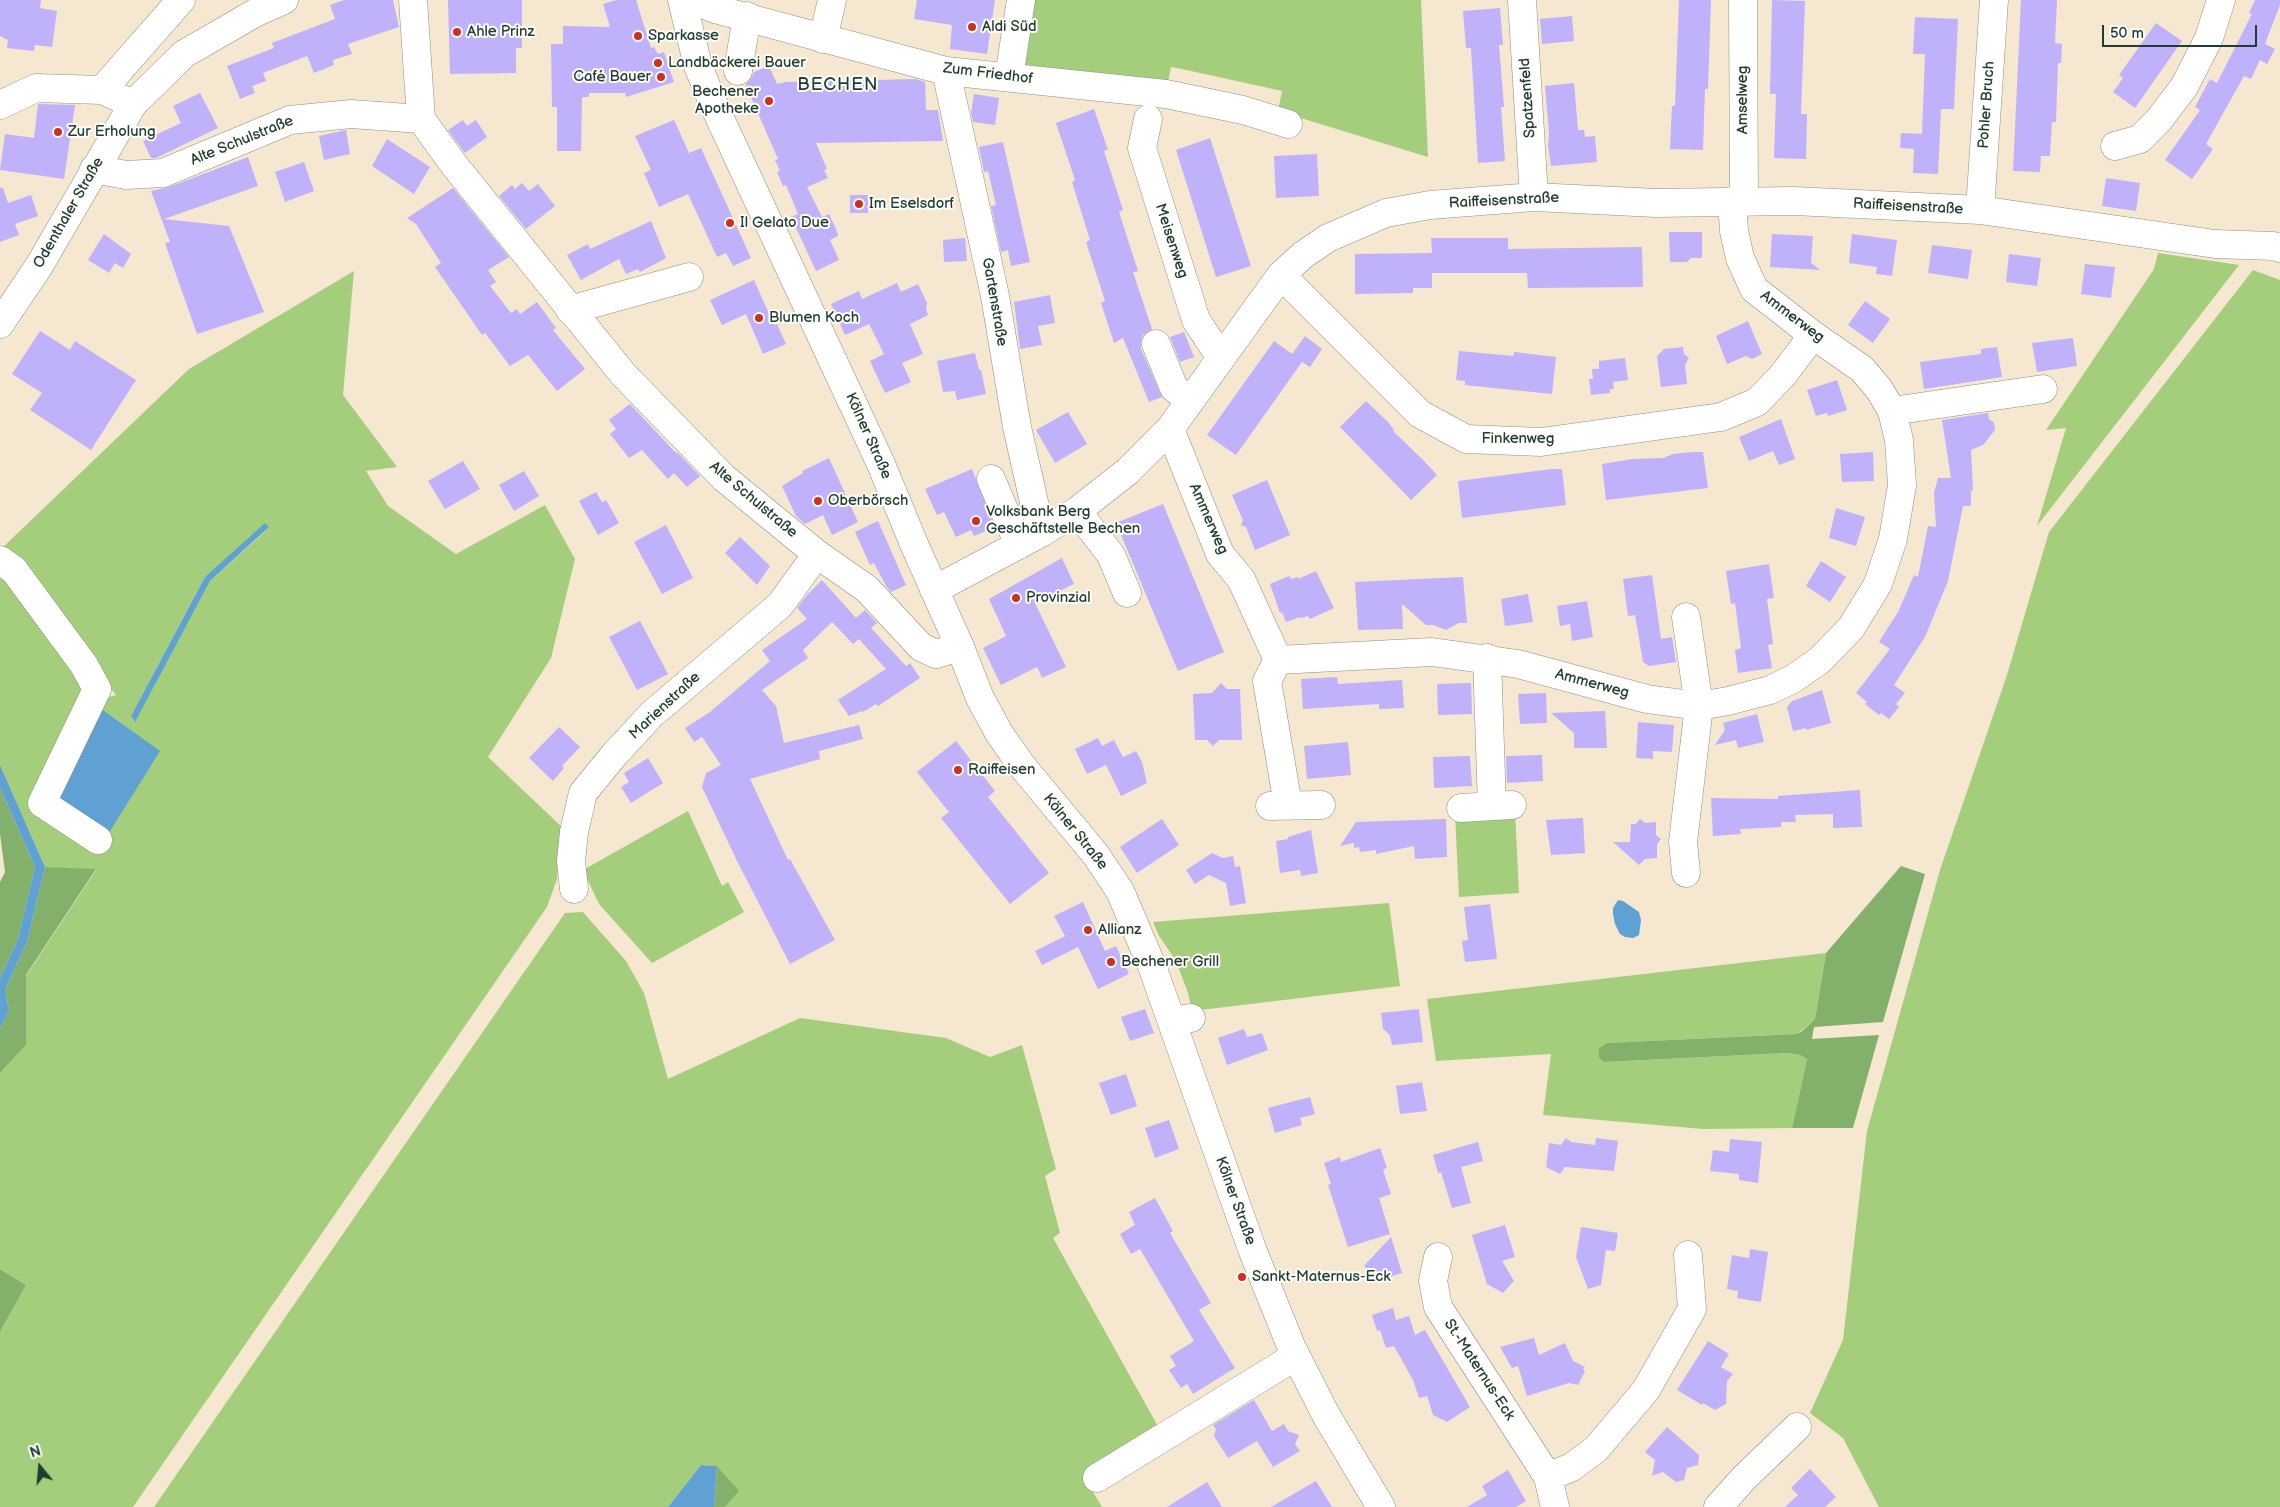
<!DOCTYPE html>
<meta charset="utf-8">
<style>
body{margin:0}
#map{position:relative;width:2280px;height:1507px;overflow:hidden;background:#f5e7d0;font-family:"Balsamiq Sans",sans-serif}
canvas{display:block}
.north{position:absolute;left:15px;top:1442px;width:50px;height:50px;-webkit-text-stroke:4px #fdfcf7;paint-order:stroke;rotate:343deg;font-size:14px;font-weight:700;line-height:20px;text-align:center;color:#1f3d34}
.north::after{content:'';display:block;margin:auto;width:18px;height:22px;background:#1f3d34;clip-path:polygon(50% 0,100% 100%,50% 72%,0 100%)}
.scale{position:absolute;left:2102px;top:25px;width:155px;height:22px;box-sizing:border-box;border:2px solid #1f3d34;border-top:0;padding-left:6px;font-size:15px;line-height:18px;white-space:nowrap;color:#1f3d34;-webkit-text-stroke:4px #fdfcf7;paint-order:stroke}
</style>
<div id="map">
<canvas width="2280" height="1507"></canvas>
<div class="north">N</div>
<div class="scale">50 m</div>
</div>
<script>
const context = document.querySelector('canvas').getContext('2d');
context.lineJoin = 'round';
function paint(path, color) {
  context.fillStyle = color;
  context.fill(path, 'evenodd');
}
function shape(rows) {
  const path = new Path2D();
  for (const r of rows) {
    path.moveTo(r[0], r[1]);
    for (let i = 2; i < r.length; i += 2) path.lineTo(r[i], r[i + 1]);
  }
  return path;
}
function trace(path, color, width, dash) {
  context.strokeStyle = color;
  context.lineWidth = width;
  context.lineCap = dash ? 'butt' : 'round';
  context.setLineDash(dash || []);
  context.stroke(path);
}
function label(font, color, halo, rows, align = 'center') {
  context.font = font + ' "Balsamiq Sans",sans-serif';
  context.lineWidth = 4;
  context.setLineDash([]);
  context.textBaseline = 'middle';
  context.strokeStyle = halo;
  context.fillStyle = color;
  for (const [text, x, y, turn = 0] of rows) {
    context.save();
    context.translate(x, y);
    context.rotate((+turn || 0) * Math.PI / 180);
    context.textAlign = isNaN(turn) ? turn : align;
    if (halo) context.strokeText(text, 0, 0);
    context.fillText(text, 0, 0);
    context.restore();
  }
}
paint(shape([
 [1008,0,1421,0,1428,157,1278,111,1282,91,1182,69,1171,67,1167,87,998,68],
 [2158,253,2239,265,2037,526,2066,428,2046,430,2154,269],
 [2253,270,2280,280,2280,1507,1879,1507,1843,1438,1810,1413,1843,1340,1867,1131,1940,870,2007,675,2049,532],
 [354,271,343,395,397,467,366,471,388,506,456,554,545,505,575,559,551,658,488,757,564,829,560,840,557,879,547,907,133,1507,0,1507,0,1332,26,1285,0,1269,0,1073,26,1045,26,976,96,870,45,867,0,765,0,565,11,573,92,702,116,695,0,550,189,369],
 [269,528,210,581,134,721,131,716,205,577],
 [688,811,722,886,728,882,744,912,652,963,599,904,583,870],
 [1515,812,1519,893,1459,897,1455,814],
 [1389,903,1400,986,1192,1011,1188,993,1176,961,1159,936,1153,922],
 [583,912,626,961,644,993,668,1079,800,1018,946,1038,990,1057,1022,1045,1056,1169,1045,1176,1060,1233,1053,1238,1160,1430,1085,1479,1102,1507,725,1507,738,1491,717,1466,701,1465,668,1507,154,1507,565,913],
 [1826,953,1815,1019,1797,1034,1607,1043,1599,1048,1599,1058,1604,1062,1787,1053,1800,1055,1807,1059,1792,1128,1703,1129,1543,1115,1551,1054,1436,1061,1427,999]
]), '#a4ce7b');
paint(shape([
 [0,788,35,867,18,939,0,978,0,882,5,872,0,834],
 [1901,866,1925,874,1883,1022,1814,1027,1812,1039,1879,1035,1853,1128,1792,1128,1807,1059,1800,1055,1787,1053,1604,1062,1599,1058,1599,1048,1607,1043,1797,1034,1802,1031,1815,1019,1826,953],
 [45,867,96,869,26,975,26,1045,0,1073,0,1029,9,1010,5,990,27,942],
 [0,1269,26,1285,0,1332],
 [717,1466,739,1491,725,1507,714,1507]
]), '#83b16b');
paint(shape([
 [265,523,269,527,210,581,135,722,131,716,205,577],
 [97,706,160,751,107,836,52,800],
 [0,765,45,867,27,942,5,990,9,1010,0,1029,0,978,18,939,35,867,0,788],
 [1618,900,1623,901,1639,912,1641,920,1639,935,1633,938,1625,937,1620,934,1615,924,1613,914,1613,908],
 [701,1465,717,1466,714,1507,668,1507]
]), '#5fa1d2');
paint(shape([
 [0,0,41,0,40,8,57,11,52,47,35,45,34,51,7,48,8,40,0,36],
 [344,0,393,0,399,27,348,44,352,54,333,60,334,65,314,73,307,56,263,73,266,81,252,86,255,93,240,99,227,66,274,48,272,43,335,19,330,5],
 [448,0,522,0,522,48,516,48,516,73,450,74],
 [617,0,636,0,651,48,654,47,658,54,664,52,674,82,626,97,625,93,589,93,589,97,582,97,581,151,557,151,557,107,552,107,551,44,563,44,563,26,610,27,603,4],
 [917,0,995,0,987,54,950,49,952,25,914,19],
 [1679,0,1711,0,1708,89,1705,89,1703,150,1670,149,1672,106,1675,106],
 [1772,0,1805,1,1801,114,1807,114,1806,159,1774,158,1776,94,1770,94],
 [2021,0,2057,0,2055,43,2062,44,2061,63,2058,63,2056,122,2052,122,2050,156,2041,156,2040,172,2013,171],
 [2255,0,2280,0,2280,5,2265,44,2275,49,2267,64,2260,60,2251,79,2244,76,2206,144,2213,149,2192,179,2165,160,2200,110,2195,107,2210,79,2217,83,2252,14,2249,13],
 [1500,8,1503,45,1499,45,1504,107,1501,107,1505,161,1478,163,1471,48,1466,48,1463,11],
 [1572,16,1574,41,1542,44,1540,19],
 [1915,17,1958,19,1954,109,1941,109,1938,174,1913,173,1914,149,1900,148,1901,133,1922,134,1925,54,1913,54],
 [2156,23,2182,41,2135,108,2113,92,2123,78,2119,75],
 [769,66,777,84,786,82,916,79,925,82,926,110,938,110,943,141,816,143,827,169,824,170,828,178,807,187,822,217,829,214,836,229,838,236,830,240,839,260,816,271,791,217,798,214,786,185,783,186,777,172,780,171,775,160,778,159,747,88,746,84,750,80,754,72],
 [1574,83,1578,130,1584,130,1585,137,1595,136,1597,162,1551,166,1548,146,1549,133,1545,86],
 [200,93,218,128,156,158,151,158,143,141,181,123,173,106],
 [974,94,999,98,995,125,973,122,971,113],
 [38,104,75,105,64,179,0,170,5,134,34,138],
 [1094,109,1108,150,1104,151,1123,210,1119,212,1138,271,1133,272,1152,329,1143,335,1141,342,1141,349,1162,397,1149,402,1123,338,1114,343,1101,303,1105,301,1086,242,1090,240,1072,182,1075,180,1056,123],
 [463,120,467,126,476,120,487,137,465,153,448,130],
 [674,120,689,153,701,148,751,258,733,266,726,253,717,257,688,194,659,207,644,173,651,170,635,136],
 [346,130,350,154,324,160,319,136],
 [1210,138,1251,266,1216,277,1176,150],
 [387,139,430,167,414,194,372,166],
 [1003,142,1030,262,1011,266,1008,250,1001,252,991,206,996,205,988,171,984,172,979,147],
 [1317,154,1319,196,1276,198,1274,156],
 [248,157,258,186,164,219,229,226,264,312,197,334,165,243,170,242,151,191,169,187],
 [304,162,314,191,285,202,275,172],
 [2106,178,2140,183,2136,211,2102,206],
 [522,183,529,191,538,184,555,206,526,229,499,196,512,185,515,189],
 [0,188,3,188,8,203,31,195,38,216,15,224,19,235,0,242],
 [453,188,509,257,488,270,496,282,490,286,511,313,517,309,520,314,537,302,556,328,553,330,585,369,557,391,528,355,510,366,485,333,482,335,435,267,441,263,416,224,407,218],
 [850,195,868,195,868,213,850,213],
 [651,221,666,258,640,272,638,269,626,274,619,259,581,280,567,255,588,244,590,249],
 [1669,232,1702,232,1702,258,1691,258,1687,262,1670,262],
 [104,234,131,254,123,268,115,263,109,273,88,260],
 [1772,234,1813,236,1811,263,1820,270,1770,267],
 [1852,234,1897,240,1892,276,1876,274,1877,267,1849,263],
 [965,238,967,261,944,262,943,240],
 [1431,238,1508,238,1508,249,1642,247,1643,287,1528,288,1527,273,1432,273,1432,288,1413,288,1413,293,1355,294,1355,254,1432,253],
 [1932,245,1972,250,1968,279,1928,273],
 [2009,254,2041,258,2037,286,2006,282],
 [2085,264,2115,267,2111,298,2081,294],
 [754,280,774,325,777,324,786,344,763,354,746,314,722,325,710,300],
 [897,283,901,292,918,284,927,303,926,310,928,315,910,324,923,354,902,363,911,382,885,393,870,361,884,354,869,324,845,335,831,304,859,291,862,299],
 [1050,295,1055,323,1038,326,1042,345,1020,349,1014,302],
 [1865,301,1890,319,1873,343,1848,325],
 [1748,321,1762,354,1752,359,1746,356,1727,364,1716,336],
 [40,331,70,350,75,341,136,380,91,450,30,410,42,393,12,374],
 [1184,332,1194,357,1180,362,1170,337],
 [1305,336,1322,349,1310,367,1302,362,1236,455,1207,435,1274,341,1292,354],
 [2073,338,2077,366,2037,372,2032,343],
 [1683,347,1684,354,1689,358,1685,365,1687,384,1661,387,1657,356,1664,349],
 [1997,347,2002,377,1924,389,1920,362,1981,354,1981,349],
 [1459,351,1513,356,1514,352,1556,357,1552,394,1465,385,1465,381,1456,380],
 [975,353,979,370,981,370,986,394,957,400,955,391,943,392,937,361],
 [1625,358,1628,380,1613,382,1614,389,1610,389,1610,393,1591,395,1589,379,1593,379,1592,369,1599,369,1599,361],
 [1837,380,1847,410,1828,416,1827,413,1816,416,1807,390],
 [1366,401,1388,422,1394,430,1393,431,1423,460,1437,475,1411,500,1340,427],
 [630,404,676,453,677,452,700,476,687,487,674,473,668,479,642,450,629,458,610,434,616,429,609,420],
 [1068,412,1087,444,1055,463,1036,430],
 [1988,413,1989,419,1994,423,1995,430,1983,445,1971,450,1973,490,1971,491,1971,506,1963,506,1948,581,1925,637,1894,685,1905,693,1896,704,1899,707,1889,719,1881,713,1879,715,1865,704,1867,702,1856,693,1890,649,1879,642,1898,612,1914,575,1918,577,1928,526,1936,527,1934,493,1938,478,1951,478,1942,420],
 [1781,419,1795,459,1779,465,1773,451,1749,461,1739,437],
 [1693,452,1703,452,1708,488,1606,500,1602,464,1632,459,1663,458,1673,454],
 [1873,452,1874,481,1842,482,1840,454],
 [829,458,858,522,832,535,823,515,805,524,796,516,782,486,803,473,802,471],
 [463,461,480,489,445,509,428,481],
 [972,469,992,520,987,522,991,529,974,536,971,530,956,537,944,512,937,515,925,489],
 [1552,469,1562,469,1566,505,1462,518,1458,481],
 [524,471,539,496,514,511,499,485],
 [1267,480,1290,535,1255,550,1246,527,1241,525,1243,520,1232,495],
 [596,492,602,502,606,500,619,523,598,535,579,501],
 [1163,504,1224,652,1178,671,1116,523],
 [1836,508,1865,517,1856,546,1829,538],
 [878,521,906,585,891,592,886,586,874,563,870,565,855,532],
 [666,525,693,578,662,594,634,542],
 [740,537,770,566,757,585,725,553],
 [1062,558,1074,584,1035,603,1066,667,1042,678,1037,667,1001,685,983,648,1006,636,989,599],
 [1821,561,1846,577,1830,602,1806,586],
 [1769,564,1774,598,1767,599,1773,644,1768,645,1772,668,1738,673,1735,650,1741,648,1735,603,1731,604,1726,571],
 [1316,571,1334,608,1310,619,1308,616,1301,618,1300,617,1286,622,1282,612,1280,613,1270,584,1289,576,1291,579,1298,577,1298,579],
 [1652,575,1661,639,1672,637,1676,662,1649,666,1643,662,1635,615,1628,616,1623,579],
 [1463,577,1467,623,1459,623,1446,630,1433,625,1426,625,1402,604,1403,629,1358,630,1355,582],
 [822,580,856,618,865,610,877,623,871,628,906,666,910,663,920,678,878,706,876,704,863,712,862,711,849,716,838,700,886,669,859,639,853,644,832,622,803,650,808,658,762,690,776,706,784,743,859,725,863,739,819,751,820,759,750,779,788,860,790,859,835,940,790,964,737,861,702,787,706,773,721,765,702,737,694,742,685,728,710,712,770,661,762,650,807,619,797,608,807,595],
 [1528,594,1533,622,1505,626,1501,599],
 [1587,601,1593,637,1572,641,1570,624,1560,626,1557,606],
 [640,621,668,674,637,690,609,637],
 [1337,677,1338,684,1402,680,1404,708,1379,709,1379,704,1303,709,1301,679],
 [1221,683,1227,689,1240,689,1242,740,1219,740,1213,746,1207,740,1195,740,1193,694,1212,693],
 [1471,683,1472,714,1438,715,1437,684],
 [1822,690,1831,723,1806,730,1806,728,1793,731,1787,707,1792,701],
 [1546,693,1547,723,1520,724,1518,694],
 [1605,711,1607,748,1574,748,1574,733,1551,713],
 [1757,714,1764,742,1738,748,1736,740,1715,745,1725,730,1723,723],
 [1638,722,1674,725,1672,752,1653,751,1653,759,1636,758],
 [559,727,580,747,562,766,564,768,553,781,529,758],
 [1098,738,1102,746,1114,740,1123,757,1136,751,1142,762,1147,783,1121,796,1106,765,1087,774,1075,749],
 [956,741,995,791,988,797,1049,873,1010,904,941,818,949,812,917,772],
 [1348,742,1351,775,1307,779,1304,746],
 [1542,755,1543,781,1507,783,1506,756],
 [1470,756,1472,786,1434,788,1433,757],
 [648,758,663,783,631,803,621,787,629,782,624,773],
 [1860,790,1862,827,1833,828,1833,814,1795,815,1796,822,1781,822,1781,827,1740,829,1741,834,1713,836,1711,798,1778,799,1778,796],
 [1583,818,1585,853,1551,855,1546,820],
 [1162,819,1179,845,1137,873,1120,847],
 [1446,819,1447,857,1415,859,1414,846,1376,854,1376,850,1360,852,1359,847,1354,848,1354,843,1340,846,1356,822],
 [1640,819,1645,823,1656,822,1656,835,1661,839,1657,844,1657,858,1645,859,1639,865,1613,842,1630,842,1631,824,1636,824],
 [1311,830,1318,873,1301,876,1300,870,1280,873,1276,841,1288,839,1288,837],
 [1212,853,1223,858,1233,856,1235,867,1240,866,1246,903,1230,906,1226,883,1209,875,1195,884,1186,870],
 [1083,902,1105,951,1116,946,1129,974,1098,989,1078,947,1042,965,1035,951,1065,936,1054,916],
 [1490,904,1497,959,1465,962,1462,941,1468,940,1464,907],
 [1145,1009,1154,1033,1130,1041,1121,1017],
 [1419,1009,1423,1042,1392,1045,1390,1035,1383,1029,1381,1013],
 [1244,1029,1247,1037,1262,1033,1268,1050,1227,1065,1218,1038],
 [1126,1074,1137,1106,1111,1115,1099,1083],
 [1422,1082,1427,1111,1400,1114,1396,1086],
 [1310,1097,1315,1114,1300,1118,1302,1125,1275,1133,1268,1108],
 [1169,1120,1179,1149,1155,1158,1145,1128],
 [1566,1138,1571,1142,1595,1145,1596,1138,1618,1141,1614,1171,1565,1167,1560,1174,1546,1167,1549,1143,1561,1145],
 [1730,1139,1762,1142,1758,1183,1739,1180,1739,1174,1710,1171,1713,1150,1729,1152],
 [1478,1142,1483,1161,1461,1167,1471,1203,1452,1208,1441,1172,1438,1173,1433,1155],
 [1380,1148,1387,1168,1383,1170,1391,1194,1379,1198,1390,1234,1348,1247,1328,1185,1331,1184,1324,1163,1340,1157,1341,1162],
 [1155,1198,1173,1231,1170,1233,1211,1303,1199,1310,1235,1368,1193,1394,1187,1384,1181,1388,1169,1370,1176,1366,1170,1356,1194,1341,1140,1249,1131,1254,1120,1234,1135,1225,1129,1212],
 [1505,1225,1515,1257,1502,1261,1514,1281,1503,1293,1487,1284,1472,1235],
 [1581,1227,1618,1233,1615,1251,1606,1250,1601,1285,1588,1289,1576,1257],
 [1391,1237,1402,1273,1374,1282,1371,1273,1364,1266],
 [1750,1249,1768,1252,1761,1302,1737,1298,1738,1291,1727,1289,1732,1255,1749,1258],
 [1393,1308,1396,1320,1409,1316,1415,1335,1425,1330,1470,1407,1447,1422,1433,1415,1427,1396,1419,1398,1413,1380,1394,1346,1386,1348,1380,1330,1377,1331,1372,1315],
 [1534,1338,1539,1355,1565,1343,1573,1361,1585,1367,1583,1369,1585,1371,1578,1385,1569,1383,1527,1396,1518,1366,1512,1368,1500,1347],
 [1708,1341,1729,1354,1721,1367,1733,1374,1727,1381,1726,1404,1715,1410,1703,1403,1702,1405,1677,1390],
 [1254,1400,1272,1431,1284,1424,1288,1431,1299,1435,1295,1444,1300,1451,1273,1467,1257,1441,1228,1458,1214,1436,1216,1429,1213,1425],
 [1667,1427,1699,1455,1698,1465,1687,1468,1684,1480,1676,1482,1663,1472,1652,1476,1655,1460,1645,1452],
 [1810,1469,1836,1497,1825,1507,1785,1507,1798,1495,1791,1488],
 [1508,1470,1526,1501,1516,1507,1467,1507,1487,1495,1482,1486],
 [1316,1481,1332,1507,1271,1507],
 [1207,1482,1222,1507,1167,1507]
]), '#bfb2fa');
const minor = shape([
 [413,0,421,119],
 [693,0,715,9,946,71,1166,94,1243,110,1288,124],
 [1522,0,1534,197],
 [1743,0,1744,201],
 [823,39,832,0],
 [738,71,747,16],
 [946,71,995,296,1017,427,1041,533],
 [1009,77,1021,0],
 [102,90,181,0],
 [0,105,36,88,102,90,133,104],
 [1148,119,1142,148,1196,320,1221,358],
 [2115,146,2140,139,2158,121,2184,87,2209,38,2221,0],
 [94,169,126,175,163,173,290,120,351,114,421,119,455,166,623,374,724,478,817,554,867,589,921,647,936,654,960,647],
 [1980,210,1994,0],
 [1281,275,1420,414,1466,439,1541,442,1721,417,1757,402,1783,375,1813,335],
 [570,310,689,277],
 [1156,344,1174,388,1190,401],
 [1892,411,2043,389],
 [1170,429,1220,554,1241,579,1278,660,1432,652,1518,664,1647,699,1699,706,1728,701,1770,690,1793,679,1820,660,1851,628,1878,584,1893,539,1902,485,1899,440,1892,411,1879,389,1862,369,1813,335,1754,289,1740,258,1734,231,1732,201],
 [991,479,1019,545],
 [1077,511,1111,555,1127,593],
 [0,560,14,570,84,665,97,689,42,803,98,840],
 [934,590,1041,533,1077,511,1128,471,1170,429,1281,275,1303,255,1328,238,1386,213,1430,205,1534,197,1656,203,1794,201,1980,210,2215,244,2273,246,2280,248],
 [1686,617,1699,706,1683,842,1686,873],
 [1487,658,1492,806],
 [1278,660,1267,681,1288,805],
 [1270,806,1321,805],
 [1461,808,1512,805],
 [574,889,571,861,574,832,583,793,614,755,652,714,780,605,817,554],
 [1172,1021,1191,1018],
 [1438,1257,1433,1281,1438,1307,1548,1477,1555,1507],
 [1548,1477,1572,1467,1596,1449,1646,1390,1692,1309,1688,1255],
 [1097,1478,1296,1356],
 [1718,1507,1744,1478,1797,1427]
]);
const major = shape([
 [682,0,698,66,716,110,881,464,914,544,960,647,980,698,999,733,1022,766,1096,855,1120,891,1152,966,1252,1249,1291,1346,1326,1415,1381,1507],
 [0,324,39,266,133,104,184,54,255,13,284,0]
]);
trace(minor, '#8a9282', 29);
trace(major, '#8a9282', 29);
trace(minor, '#fff', 28);
trace(major, '#fff', 28);
for (const [x, y, r, color] of [
 [972,27,5,"#c8321e"],
 [457,32,5,"#c8321e"],
 [638,36,5,"#c8321e"],
 [658,63,5,"#c8321e"],
 [661,77,5,"#c8321e"],
 [769,101,5,"#c8321e"],
 [58,132,5,"#c8321e"],
 [859,204,5,"#c8321e"],
 [730,223,5,"#c8321e"],
 [759,318,5,"#c8321e"],
 [818,501,5,"#c8321e"],
 [976,521,5,"#c8321e"],
 [1016,598,5,"#c8321e"],
 [958,770,5,"#c8321e"],
 [1088,930,5,"#c8321e"],
 [1111,962,5,"#c8321e"],
 [1242,1277,5,"#c8321e"]
]) {
  const dot = new Path2D();
  dot.arc(x, y, r, 0, 2 * Math.PI);
  context.fillStyle = color;
  context.fill(dot);
  trace(dot, '#fdfcf7', 2);
}
label('15px', '#1f3d34', '#fdfcf7', [
 ["Aldi Süd",982,27],
 ["Ahle Prinz",467,32],
 ["Sparkasse",648,36],
 ["Landbäckerei Bauer",668,63],
 ["Café Bauer",651,77,"right"],
 ["Bechener",759,92,"right"],
 ["Apotheke",759,109,"right"],
 ["Zur Erholung",68,132],
 ["Im Eselsdorf",869,204],
 ["Il Gelato Due",740,223],
 ["Blumen Koch",769,318],
 ["Oberbörsch",828,501],
 ["Volksbank Berg",986,512],
 ["Geschäftstelle Bechen",986,529],
 ["Provinzial",1026,598],
 ["Raiffeisen",968,770],
 ["Allianz",1098,930],
 ["Bechener Grill",1121,962],
 ["Sankt-Maternus-Eck",1252,1277]
], 'left');
label('15px', '#1f3d34', '#fdfcf7', [
 ["Zum Friedhof",988,74,7],
 ["Spatzenfeld",1528,98,-94],
 ["Amselweg",1743,100,-90],
 ["Pohler Bruch",1987,105,-86],
 ["Alte Schulstraße",242,141,-22],
 ["Raiffeisenstraße",1504,201,-3],
 ["Raiffeisenstraße",1908,207,3],
 ["Odenthaler Straße",69,213,-60],
 ["Meisenweg",1171,241,72],
 ["Gartenstraße",994,302,80],
 ["Ammerweg",1792,317,37],
 ["Kölner Straße",868,436,66],
 ["Finkenweg",1518,439],
 ["Alte Schulstraße",753,500,40],
 ["Ammerweg",1208,519,66],
 ["Ammerweg",1592,684,15],
 ["Marienstraße",665,706,-43],
 ["Kölner Straße",1075,832,51],
 ["Kölner Straße",1235,1201,70],
 ["St.-Maternus-Eck",1479,1370,57]
]);
context.letterSpacing = '1px';
label('18px', '#1f3d34', '#fdfcf7', [
 ["BECHEN",838,85]
]);
context.letterSpacing = '0px';
</script>
